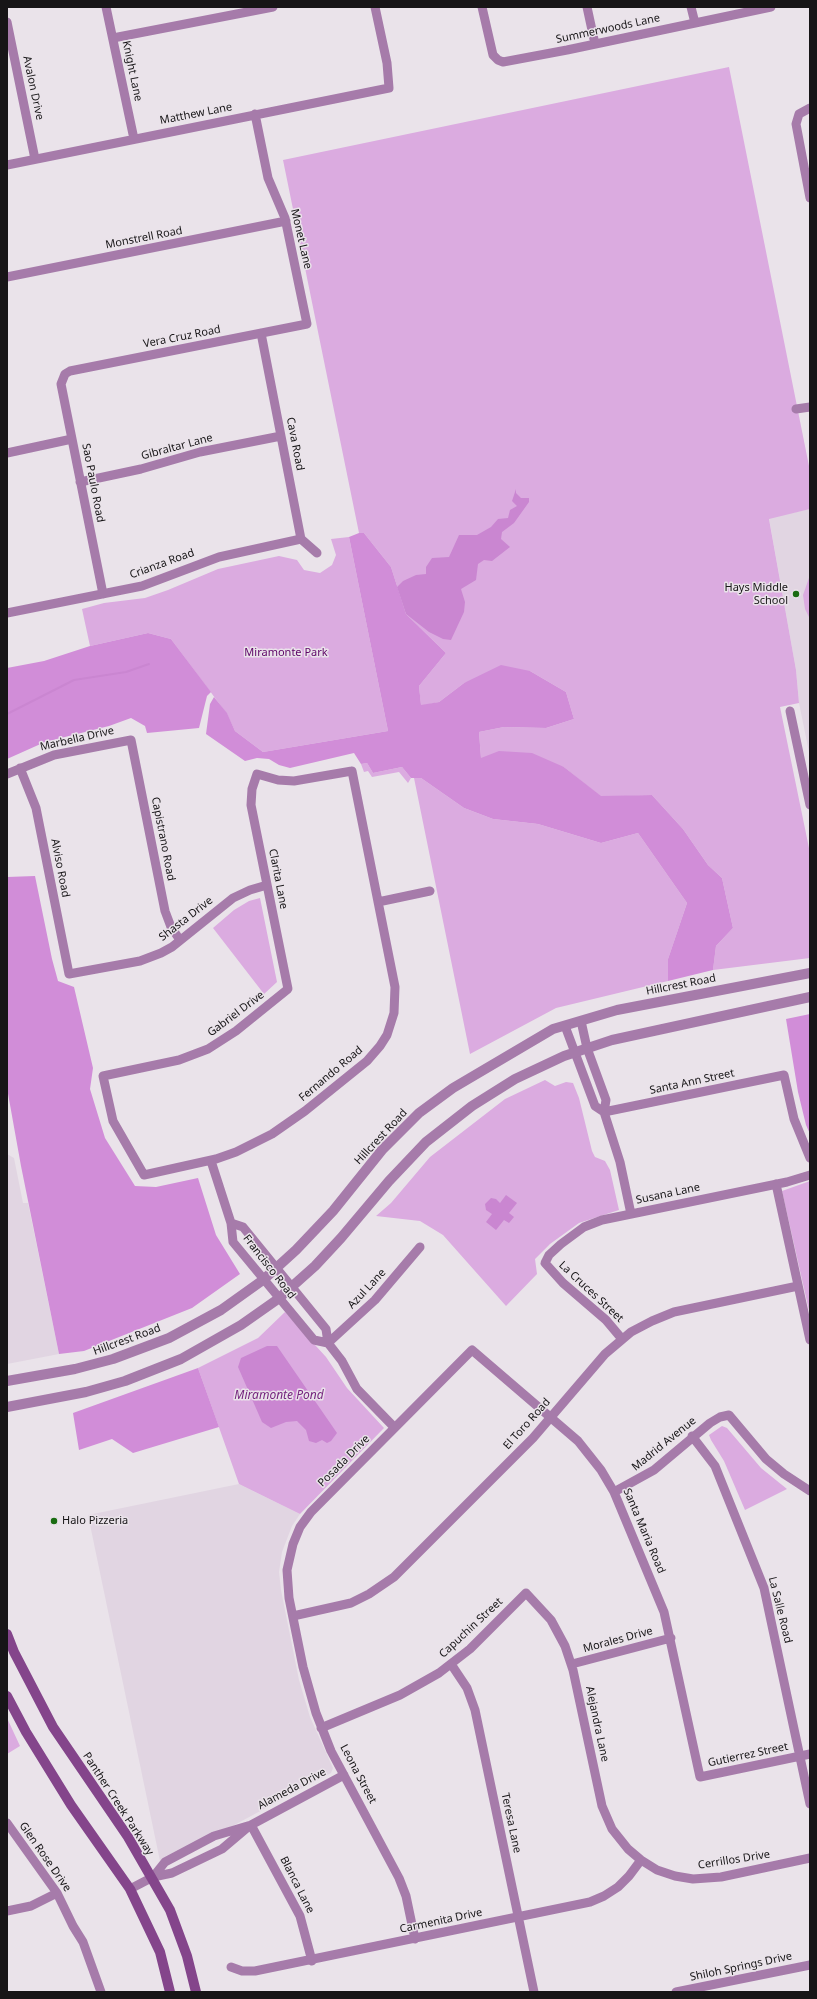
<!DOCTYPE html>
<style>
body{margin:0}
#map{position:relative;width:817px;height:1999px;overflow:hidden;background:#eae3ea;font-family:"Noto Sans",sans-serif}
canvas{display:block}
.frame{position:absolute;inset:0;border:8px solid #171517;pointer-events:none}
</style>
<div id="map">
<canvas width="817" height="1999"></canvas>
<div class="frame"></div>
</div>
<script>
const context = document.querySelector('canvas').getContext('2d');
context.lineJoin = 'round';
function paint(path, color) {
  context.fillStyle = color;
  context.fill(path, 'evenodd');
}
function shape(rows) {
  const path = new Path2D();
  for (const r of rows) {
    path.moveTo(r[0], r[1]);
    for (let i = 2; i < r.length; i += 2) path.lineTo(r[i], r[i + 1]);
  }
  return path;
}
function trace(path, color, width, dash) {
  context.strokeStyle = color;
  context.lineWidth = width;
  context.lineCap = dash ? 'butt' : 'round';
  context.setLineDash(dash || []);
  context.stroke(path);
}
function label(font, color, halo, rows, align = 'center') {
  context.font = font + ' "Noto Sans",sans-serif';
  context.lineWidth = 3;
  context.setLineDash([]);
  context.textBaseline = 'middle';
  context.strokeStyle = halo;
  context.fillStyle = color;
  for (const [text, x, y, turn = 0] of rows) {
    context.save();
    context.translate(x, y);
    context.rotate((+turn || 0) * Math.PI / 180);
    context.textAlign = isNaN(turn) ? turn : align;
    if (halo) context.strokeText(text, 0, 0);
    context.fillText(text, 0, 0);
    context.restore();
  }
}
paint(shape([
 [810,509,810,757,799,703,796,670,769,518],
 [7,1154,14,1158,23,1203,28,1203,59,1354,7,1364],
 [239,1484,300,1514,292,1526,282,1552,279,1572,281,1590,299,1680,310,1717,333,1768,331,1773,225,1830,160,1861,88,1515]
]), '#e1d5e2');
paint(shape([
 [729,67,810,471,810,509,769,519,796,670,799,703,780,707,810,853,810,958,713,970,716,946,733,928,722,878,708,865,683,829,652,795,601,797,564,767,481,758,479,732,504,727,546,728,574,719,566,692,530,671,464,683,439,702,421,706,419,686,446,653,406,614,391,567,364,533,359,533,283,160],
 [349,537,388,731,263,752,235,731,227,714,171,639,148,633,90,646,82,609,104,603,145,598,168,590,218,569,279,556,297,560,304,570,320,573,332,565,336,555,331,539],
 [810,575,809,595,810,619,805,609,803,595],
 [367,763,373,773,402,767,411,778,408,783,399,772,372,777,368,771,364,772,361,764],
 [414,778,421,778,464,808,493,819,538,824,601,843,638,833,687,903,668,959,668,981,556,1008,470,1054],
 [260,898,277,982,264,994,213,928,234,910,249,901],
 [545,1080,555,1086,566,1082,573,1083,579,1098,592,1151,595,1157,605,1161,610,1170,619,1210,579,1223,550,1244,535,1259,537,1274,506,1306,443,1235,420,1221,376,1216,391,1203,430,1157,505,1099],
 [810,1181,810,1315,782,1191],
 [285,1312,326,1357,347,1388,384,1428,300,1514,239,1484,198,1368,258,1338],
 [722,1426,727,1428,761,1468,787,1489,745,1510,724,1461,711,1440,709,1435],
 [7,1718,20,1746,7,1754]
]), '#dbabe0');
paint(shape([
 [359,533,364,533,391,567,406,614,446,653,419,686,421,705,439,702,464,683,501,665,530,671,566,692,574,719,546,728,504,727,479,732,481,758,499,751,532,753,564,767,601,796,652,795,683,829,708,865,722,878,733,928,716,946,713,970,668,981,668,959,687,903,638,833,601,843,538,824,493,819,464,808,421,778,411,778,402,767,373,773,367,763,361,764,354,753,290,768,279,765,269,759,257,758,245,761,206,734,210,704,214,697,227,713,235,731,263,752,388,731,349,537],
 [148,633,171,639,211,692,207,696,199,728,147,733,145,726,131,718,109,726,45,742,7,759,7,668,44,661,90,646],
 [35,876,52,959,58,981,74,987,93,1068,90,1089,105,1138,135,1186,156,1187,198,1178,216,1235,240,1274,192,1308,84,1351,59,1354,21,1166,7,1088,7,877],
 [810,1014,810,1134,806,1125,798,1092,786,1019],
 [198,1368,219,1427,133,1453,112,1439,79,1450,73,1413]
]), '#d18dd8');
paint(shape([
 [516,489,516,493,521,498,529,498,529,502,514,523,502,532,501,539,510,547,492,561,484,560,478,564,476,580,461,589,465,602,464,612,451,640,443,639,429,632,406,614,397,587,403,581,416,575,426,574,426,567,432,558,449,557,459,535,477,535,491,527,498,519,508,518,510,510,517,506,512,501],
 [506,1195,517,1203,509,1213,514,1217,509,1223,504,1220,496,1230,486,1222,492,1214,486,1210,485,1204,491,1198,496,1199,500,1203],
 [267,1346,277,1346,337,1433,331,1441,327,1443,322,1440,316,1443,309,1441,306,1430,297,1421,286,1422,271,1428,262,1422,238,1367,241,1358]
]), '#ca86d1');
trace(shape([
 [7,714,74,680,126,672,149,664]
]), '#ca86d1', 2);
trace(shape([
 [106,7,134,139],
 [482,7,493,55,498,60,503,62,567,50,771,7],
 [587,7,595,44],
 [691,7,695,23],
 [7,22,35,159],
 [113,38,273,7],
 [810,108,799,114,796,124,810,198],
 [7,165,389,88,387,63,375,7],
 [7,277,286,221],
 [261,333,301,539,317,553],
 [796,409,810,407],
 [7,453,72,439],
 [80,482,141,469,200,452,281,436],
 [103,594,61,384,65,374,70,371,307,324,285,218,268,178,255,114],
 [7,613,142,586,219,557,301,539],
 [790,711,810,805],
 [20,768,36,808,69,974,140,961,161,953,172,947,233,898,250,890,267,885],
 [352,771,395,987,394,1013,387,1035,380,1046,367,1061,305,1111,272,1134,236,1152,216,1159,144,1175,113,1121,103,1076,179,1060,208,1049,236,1031,288,989,251,805,252,789,257,774,278,780,294,781,352,771],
 [7,774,54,755,131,740,165,911,171,927,180,940],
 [378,902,430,891],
 [581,1021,587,1048,606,1100,604,1112,620,1162,631,1214],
 [565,1026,595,1106,604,1112],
 [604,1112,784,1075,794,1119,810,1158],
 [211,1161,231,1223,233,1242,314,1340,328,1343],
 [776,1184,810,1340],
 [231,1223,243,1227,326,1329,328,1343,342,1361,357,1389,394,1427],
 [622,1339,606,1320,563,1283,545,1263,549,1255,561,1244,584,1227,602,1220,787,1182,810,1175],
 [328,1343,375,1300,420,1247],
 [692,1436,715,1466,764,1588,810,1804],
 [614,1492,654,1470,710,1423,720,1417,729,1415,766,1459,784,1474,810,1491],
 [293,1616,351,1603,369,1594,394,1577,533,1438,605,1354,631,1332,652,1321,674,1312,798,1286],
 [451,1664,467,1688,475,1710,534,1992],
 [572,1664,671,1638],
 [321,1728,400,1695,439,1673,470,1649,526,1593,551,1620,565,1646,573,1670,602,1806,612,1829,628,1849,641,1860,657,1870,675,1876,693,1879,721,1877,810,1858],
 [7,1823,57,1893,73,1926,83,1942,101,1992],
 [251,1825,300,1916,312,1961],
 [153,1877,165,1862,214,1836,251,1825,344,1775],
 [130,1889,153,1877,172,1873,222,1849,248,1827],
 [7,1911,31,1906,57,1893],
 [415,1939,406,1896,399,1878,331,1751,316,1713,303,1667,289,1598,287,1570,293,1544,300,1527,311,1512,472,1350,578,1441,601,1470,614,1492,664,1612,700,1777,810,1754],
 [231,1967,242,1971,255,1971,590,1902,604,1896,618,1887,629,1876,641,1860],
 [676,1992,810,1965]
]), '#a67baa', 9);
trace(shape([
 [7,1381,75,1369,113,1359,169,1338,221,1310,263,1280,296,1250,333,1211,382,1150,419,1113,453,1088,553,1029,617,1010,810,973],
 [7,1407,86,1392,125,1381,181,1359,241,1325,278,1299,315,1266,341,1238,389,1181,426,1142,472,1106,515,1079,564,1056,612,1040,810,997]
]), '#a67baa', 10);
trace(shape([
 [7,1634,14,1652,53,1727,128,1837,170,1910,187,1956,196,1992],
 [7,1696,26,1732,71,1805,130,1889,160,1952,170,1992]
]), '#84458b', 10);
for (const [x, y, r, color] of [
 [796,594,4,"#1a6c12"],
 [54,1521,4,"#1a6c12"]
]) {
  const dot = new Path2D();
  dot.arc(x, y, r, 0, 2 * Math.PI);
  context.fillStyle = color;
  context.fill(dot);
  trace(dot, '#eae3ea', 1.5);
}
label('11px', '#171517', '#eae3ea', [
 ["Summerwoods Lane",608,29,-12],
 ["Knight Lane",132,71,78],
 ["Avalon Drive",33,88,78],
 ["Matthew Lane",196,114,-11],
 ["Monstrell Road",144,238,-11],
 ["Monet Lane",301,239,77],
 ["Vera Cruz Road",182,337,-11],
 ["Cava Road",295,444,79],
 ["Gibraltar Lane",177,447,-15],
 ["Sao Paulo Road",93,483,79],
 ["Crianza Road",162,564,-20],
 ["Marbella Drive",77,739,-13],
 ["Capistrano Road",163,839,79],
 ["Alviso Road",60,868,79],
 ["Clarita Lane",278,879,79],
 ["Shasta Drive",186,919,-38],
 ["Hillcrest Road",681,985,-11],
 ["Gabriel Drive",236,1014,-37],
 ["Fernando Road",331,1074,-40],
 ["Santa Ann Street",692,1082,-12],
 ["Hillcrest Road",381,1137,-47],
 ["Susana Lane",668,1194,-12],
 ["Francisco Road",269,1267,52],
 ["Azul Lane",367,1289,-47],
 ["La Cruces Street",591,1292,43],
 ["Hillcrest Road",127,1340,-20],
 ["El Toro Road",527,1424,-48],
 ["Madrid Avenue",664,1444,-39],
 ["Posada Drive",344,1461,-45],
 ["Santa Maria Road",644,1531,67],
 ["La Salle Road",780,1610,76],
 ["Capuchin Street",471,1628,-43],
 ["Morales Drive",618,1640,-15],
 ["Alejandra Lane",597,1724,78],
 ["Gutierrez Street",748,1755,-12],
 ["Leona Street",358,1774,62],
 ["Alameda Drive",292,1789,-28],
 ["Panther Creek Parkway",118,1804,57],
 ["Teresa Lane",511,1823,78],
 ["Glen Rose Drive",45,1857,55],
 ["Cerrillos Drive",734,1860,-9],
 ["Blanca Lane",297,1885,63],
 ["Carmenita Drive",441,1921,-12],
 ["Shiloh Springs Drive",741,1967,-12]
]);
label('11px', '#171517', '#eae3ea', [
 ["Hays Middle",788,588],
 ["School",788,601],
 ["Halo Pizzeria",62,1521,"left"]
], 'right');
label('11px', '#5d0366', '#eae3ea', [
 ["Miramonte Park",286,653]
]);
label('italic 12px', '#74227d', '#eae3ea', [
 ["Miramonte Pond",279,1396]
]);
</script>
